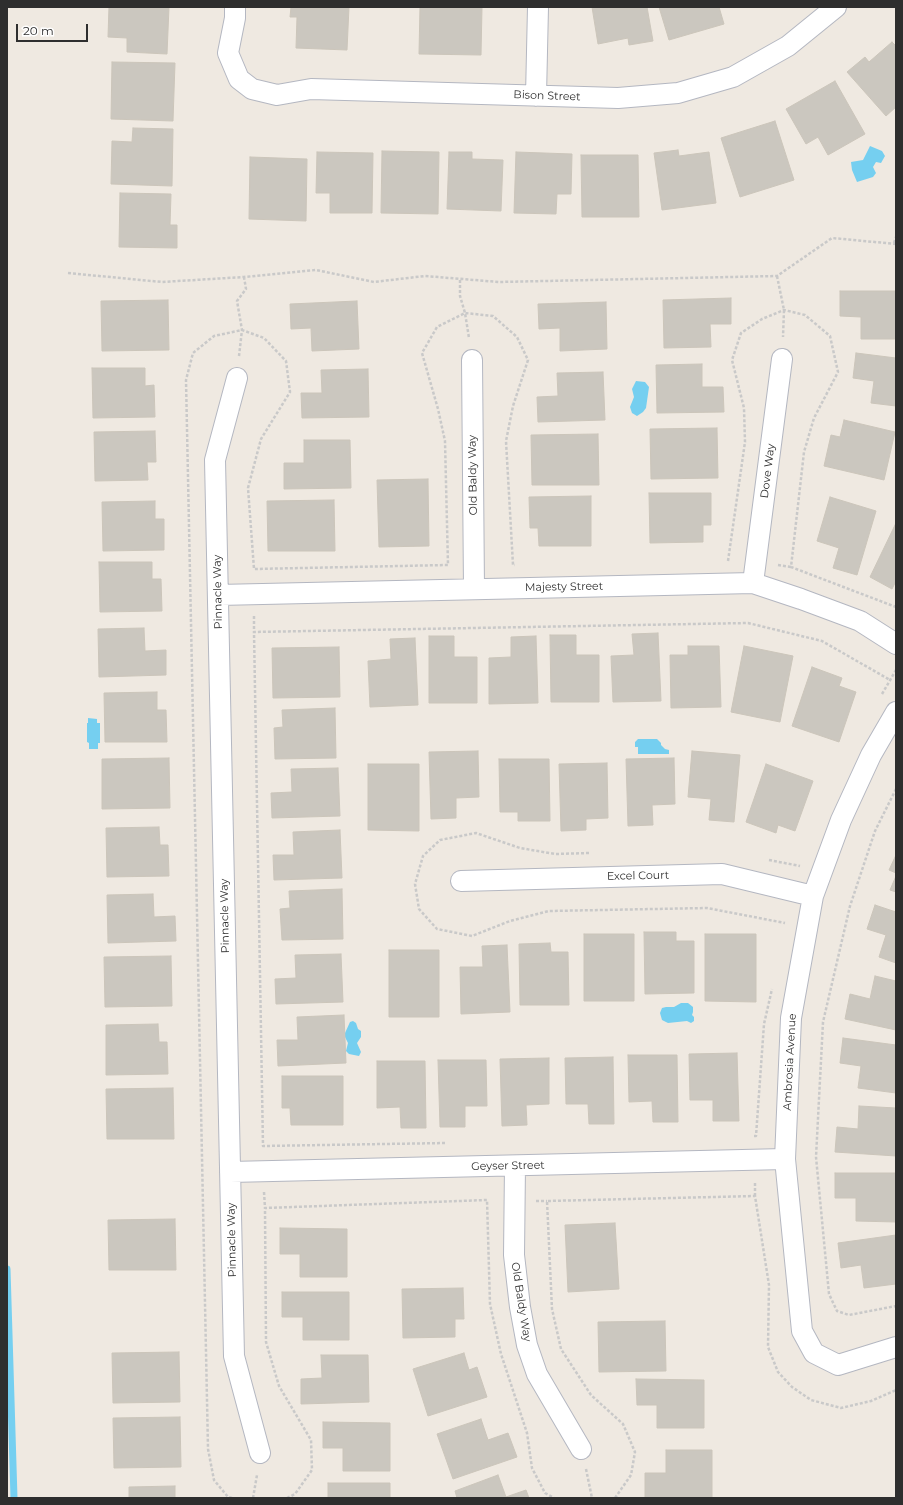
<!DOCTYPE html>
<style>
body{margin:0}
#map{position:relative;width:903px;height:1505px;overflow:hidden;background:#efe9e1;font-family:Montserrat,sans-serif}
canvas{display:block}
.frame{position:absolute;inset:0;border:8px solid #2e2e2e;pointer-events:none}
.scale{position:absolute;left:16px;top:24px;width:72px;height:18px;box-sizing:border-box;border:2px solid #2e2e2e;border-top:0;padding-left:5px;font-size:12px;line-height:14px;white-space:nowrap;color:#2e2e2e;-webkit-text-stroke:3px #fff;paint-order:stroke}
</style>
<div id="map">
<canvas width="903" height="1505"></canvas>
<div class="frame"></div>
<div class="scale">20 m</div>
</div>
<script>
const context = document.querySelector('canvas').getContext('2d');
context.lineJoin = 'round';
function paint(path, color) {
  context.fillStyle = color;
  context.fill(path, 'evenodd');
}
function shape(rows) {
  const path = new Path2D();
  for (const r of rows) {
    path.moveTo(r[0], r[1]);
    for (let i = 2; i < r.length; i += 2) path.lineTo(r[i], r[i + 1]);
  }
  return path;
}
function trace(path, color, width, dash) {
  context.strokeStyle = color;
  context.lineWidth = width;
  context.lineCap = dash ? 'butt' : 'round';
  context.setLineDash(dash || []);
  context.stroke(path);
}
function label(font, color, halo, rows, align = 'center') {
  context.font = font + ' Montserrat,sans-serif';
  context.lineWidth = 4;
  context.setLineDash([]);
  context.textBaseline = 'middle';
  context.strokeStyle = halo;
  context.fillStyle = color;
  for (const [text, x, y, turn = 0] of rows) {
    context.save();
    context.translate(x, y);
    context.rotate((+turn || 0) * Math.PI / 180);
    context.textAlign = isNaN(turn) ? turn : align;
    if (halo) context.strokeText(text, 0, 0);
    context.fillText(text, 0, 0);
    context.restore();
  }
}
paint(shape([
 [870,146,882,151,885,156,881,163,876,162,873,167,876,173,873,177,857,182,852,170,851,162,863,160],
 [636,381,645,382,649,387,646,408,643,412,637,416,632,413,630,407,634,397,632,389],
 [88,718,97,719,97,723,100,723,100,743,98,743,98,749,89,749,89,743,87,742,87,723,88,723],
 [638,739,657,739,661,743,661,745,665,749,669,750,669,754,638,754,638,747,635,747,635,742],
 [681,1003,688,1003,693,1007,693,1012,692,1015,694,1017,694,1021,691,1023,687,1021,668,1023,662,1020,660,1013,662,1008,666,1007,674,1007],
 [353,1021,356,1023,358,1029,361,1031,361,1037,357,1043,361,1052,359,1056,349,1054,346,1051,348,1043,345,1037,345,1033,350,1022]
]), '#75cff0');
trace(shape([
 [7,1269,14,1498]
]), '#75cff0', 7);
const building = shape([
 [109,7,169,7,167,54,127,52,127,38,108,37,109,7],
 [291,7,349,7,347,50,296,48,297,17,290,17,291,7],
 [420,7,482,7,481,55,419,54,420,7],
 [592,7,647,7,653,41,629,45,628,38,598,44,592,7],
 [659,7,719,7,724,24,669,40,659,7],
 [892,42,896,46,896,107,886,116,847,72,865,57,869,62,892,42],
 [112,62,175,63,173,121,111,119,112,62],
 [835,81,865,134,828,155,818,137,806,144,786,109,835,81],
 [775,121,794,180,740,197,721,138,775,121],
 [133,128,173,129,172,186,111,184,112,141,132,142,133,128],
 [678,150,679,156,709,152,716,203,662,210,654,153,678,150],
 [382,151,439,152,438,214,381,213,382,151],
 [317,152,373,153,372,213,330,213,330,193,316,193,317,152],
 [449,152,472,152,472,159,503,160,501,211,447,209,449,152],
 [516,152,572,154,571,194,557,194,556,214,514,213,516,152],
 [581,155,638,155,639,217,582,217,581,155],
 [250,157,307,159,306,221,249,219,250,157],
 [120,193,171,194,170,225,177,225,177,248,119,247,120,193],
 [840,291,896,291,896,339,861,339,861,317,840,316,840,291],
 [731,298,731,324,710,324,711,347,664,348,663,300,731,298],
 [168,300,169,350,102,351,101,301,168,300],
 [357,301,359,349,312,351,311,328,291,329,290,304,357,301],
 [606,302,607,349,560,351,560,328,539,329,538,304,606,302],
 [856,353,896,358,896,406,871,403,874,381,853,378,856,353],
 [702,364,702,387,723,387,724,412,657,413,656,365,702,364],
 [92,368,145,368,145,386,154,385,155,417,93,418,92,368],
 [368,369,369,417,302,418,301,393,322,393,321,370,368,369],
 [603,372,605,420,538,422,537,397,558,396,557,373,603,372],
 [844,420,895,432,884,480,824,466,831,435,840,437,844,420],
 [717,428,718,478,651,479,650,429,717,428],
 [155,431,156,462,147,462,148,480,95,481,94,432,155,431],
 [598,434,599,485,532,485,531,435,598,434],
 [304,440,350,440,351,488,284,489,284,463,304,463,304,440],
 [428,479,429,546,379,547,377,480,428,479],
 [649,493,711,493,711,525,703,525,703,542,650,543,649,493],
 [591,496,591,546,539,546,538,528,530,528,529,497,591,496],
 [830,497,876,511,857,575,833,568,839,548,817,541,830,497],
 [334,500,335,551,268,551,267,501,334,500],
 [155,501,155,519,164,519,164,550,103,551,102,502,155,501],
 [896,523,896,581,892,589,870,577,896,523],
 [99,562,152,562,152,579,161,579,162,611,100,612,99,562],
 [144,628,145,651,166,650,166,675,99,677,98,629,144,628],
 [658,633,661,701,613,702,611,656,634,655,632,634,658,633],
 [550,635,576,635,576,655,599,655,599,702,551,702,550,635],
 [429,636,454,636,454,657,477,657,477,703,429,703,429,636],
 [536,636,538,703,489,704,489,658,511,657,511,637,536,636],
 [415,638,418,705,370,707,368,661,391,659,390,639,415,638],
 [688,646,719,646,721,707,671,708,670,655,688,655,688,646],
 [744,646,793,656,780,722,731,712,744,646],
 [339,647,340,697,273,698,272,648,339,647],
 [812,667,842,678,839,686,856,692,839,742,792,726,812,667],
 [157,692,157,710,166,710,167,742,105,742,104,693,157,692],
 [335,708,336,758,275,759,274,728,283,727,282,710,335,708],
 [478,751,479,797,456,798,456,818,431,819,429,752,478,751],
 [692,751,740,755,734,822,709,820,711,799,688,797,692,751],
 [169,758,170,808,102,809,102,759,169,758],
 [674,758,675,804,652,805,653,825,628,826,626,759,674,758],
 [499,759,549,759,550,821,518,821,518,812,500,812,499,759],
 [607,763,608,818,586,819,586,830,561,831,559,764,607,763],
 [368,764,419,764,419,831,368,830,368,764],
 [766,764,813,781,795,831,778,825,776,833,746,822,766,764],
 [338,768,340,816,272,818,271,793,292,792,291,769,338,768],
 [159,827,160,845,168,845,169,876,107,877,106,828,159,827],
 [340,830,342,878,274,880,273,855,294,855,293,832,340,830],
 [896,855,896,873,889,870,896,855],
 [896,876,896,892,890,890,896,876],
 [342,889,343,939,282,940,280,909,290,908,289,891,342,889],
 [153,894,154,917,175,916,176,941,108,943,107,895,153,894],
 [875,905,896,912,896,963,879,957,886,935,867,929,875,905],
 [644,932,676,932,676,941,694,941,694,993,645,994,644,932],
 [584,934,634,934,634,1001,584,1001,584,934],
 [705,934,756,934,756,1002,705,1001,705,934],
 [550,943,551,952,568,952,569,1005,520,1005,519,944,550,943],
 [507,945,510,1012,461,1014,460,967,483,967,482,946,507,945],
 [389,950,439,950,439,1017,389,1017,389,950],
 [341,954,343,1002,276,1004,275,979,296,978,295,955,341,954],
 [171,956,172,1006,105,1007,104,957,171,956],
 [875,976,896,981,896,1030,845,1019,850,994,870,999,875,976],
 [344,1015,346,1063,278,1066,277,1040,298,1040,297,1017,344,1015],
 [158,1024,159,1042,167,1042,168,1074,106,1075,106,1025,158,1024],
 [843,1038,896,1045,896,1093,858,1088,861,1066,840,1063,843,1038],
 [737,1053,739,1121,713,1121,713,1100,690,1100,689,1054,737,1053],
 [628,1055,677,1055,678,1122,653,1122,652,1101,629,1102,628,1055],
 [613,1057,614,1124,589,1124,588,1104,566,1104,565,1058,613,1057],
 [549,1058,549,1104,526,1105,527,1125,502,1126,500,1059,549,1058],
 [438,1060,486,1060,487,1106,465,1106,465,1127,440,1127,438,1060],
 [377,1061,425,1061,426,1128,401,1128,400,1107,377,1108,377,1061],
 [282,1076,343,1076,343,1125,291,1125,290,1108,282,1108,282,1076],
 [173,1088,174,1139,107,1139,106,1089,173,1088],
 [859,1106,896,1108,896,1156,835,1152,837,1127,858,1129,859,1106],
 [835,1173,896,1173,896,1222,856,1221,856,1198,835,1198,835,1173],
 [175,1219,176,1270,109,1270,108,1220,175,1219],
 [615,1223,619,1289,568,1292,565,1225,615,1223],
 [280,1228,347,1229,347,1277,300,1277,300,1254,280,1254,280,1228],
 [896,1235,896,1284,864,1288,861,1265,841,1268,838,1243,896,1235],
 [463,1288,464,1319,455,1319,455,1337,403,1338,402,1289,463,1288],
 [282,1292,349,1292,349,1340,303,1340,303,1317,282,1317,282,1292],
 [665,1321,666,1371,599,1372,598,1322,665,1321],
 [179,1352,180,1402,113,1403,112,1353,179,1352],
 [464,1353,469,1370,477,1367,487,1397,428,1416,413,1369,464,1353],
 [321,1355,368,1355,369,1402,301,1404,301,1379,322,1378,321,1355],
 [636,1379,704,1380,704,1428,657,1428,657,1405,637,1405,636,1379],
 [180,1417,181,1467,114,1468,113,1418,180,1417],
 [481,1419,488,1440,508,1433,517,1457,453,1479,437,1434,481,1419],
 [323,1422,390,1423,390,1471,343,1471,343,1448,323,1448,323,1422],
 [666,1450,712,1450,712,1498,645,1498,645,1473,666,1473,666,1450],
 [498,1475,506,1497,526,1490,529,1498,457,1498,455,1491,498,1475],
 [328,1483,390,1483,390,1498,328,1498,328,1483],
 [175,1486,175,1498,129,1498,129,1487,175,1486]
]);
paint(building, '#cbc7bf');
trace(building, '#cbc5ba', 1);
const minor = shape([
 [235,7,235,18,228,53,239,79,252,89,277,95,311,89,618,98,678,93,733,77,788,46,836,7],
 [536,96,538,7],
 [472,360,474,589],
 [237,378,215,460,234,1356,260,1453],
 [753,583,782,359],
 [218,595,753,583,801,599,860,621,896,644],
 [896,712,871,755,841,820,813,896,791,1018,785,1159,802,1331,814,1353,838,1365,896,1347],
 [461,881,722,874,813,896],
 [515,1166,514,1255,520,1307,527,1345,537,1374,581,1449],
 [230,1172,785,1159]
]);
trace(minor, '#b4b7c1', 22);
trace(shape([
 [894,243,896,237],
 [68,273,162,282,244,277,316,270,374,282,425,276,499,282,777,276,832,238,896,244],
 [777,276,784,310,783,337],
 [460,280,460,296,465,313,469,338],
 [239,356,242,330,237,301,246,289,244,277],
 [728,561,745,442,744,408,732,360,741,333,762,319,784,310,805,315,830,336,838,372,814,418,804,452,791,567,896,607],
 [778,565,791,567],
 [254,616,254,632],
 [882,694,896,670],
 [896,789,875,831,850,906,823,1022,816,1157,829,1294,837,1311,849,1315,896,1306],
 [589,853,555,854,520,848,476,833,440,840,423,856,415,884,419,909,437,929,472,936,510,921,549,911,707,908,785,923],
 [769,860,800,866],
 [754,1136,756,1136,764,1024,772,989],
 [445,1143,263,1146,254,632,748,623,822,641,890,680],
 [264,1192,265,1208],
 [755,1196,755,1181],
 [536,1201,547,1201],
 [586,1469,592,1498],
 [232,1498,228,1497,214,1480,208,1449,186,380,193,353,214,336,242,330,264,338,286,361,290,392,261,439,248,488,254,569,448,565,445,441,438,409,422,353,437,327,465,313,493,316,517,337,528,360,513,406,506,441,513,565,515,565],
 [253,1498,257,1475],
 [287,1498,295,1494,312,1470,311,1440,279,1386,266,1342,265,1208,487,1200,490,1304,501,1354,527,1433,532,1468,545,1493,554,1498],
 [615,1498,631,1475,635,1452,623,1424,591,1395,561,1349,552,1309,547,1201,755,1196,769,1285,768,1347,778,1372,792,1387,811,1400,841,1408,871,1401,896,1390]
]), '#c9c9c9', 2.5, [3, 2]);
trace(minor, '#fff', 20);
label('11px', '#2e2e2e', '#fff', [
 ["Bison Street",547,96,2],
 ["Dove Way",768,471,-83],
 ["Old Baldy Way",473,475,-91],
 ["Majesty Street",564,587,-1],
 ["Pinnacle Way",218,592,-91],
 ["Excel Court",638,876,-1],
 ["Pinnacle Way",225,916,-91],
 ["Ambrosia Avenue",790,1062,-87],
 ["Geyser Street",508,1166,-1],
 ["Pinnacle Way",232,1240,-91],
 ["Old Baldy Way",521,1302,81]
]);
</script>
